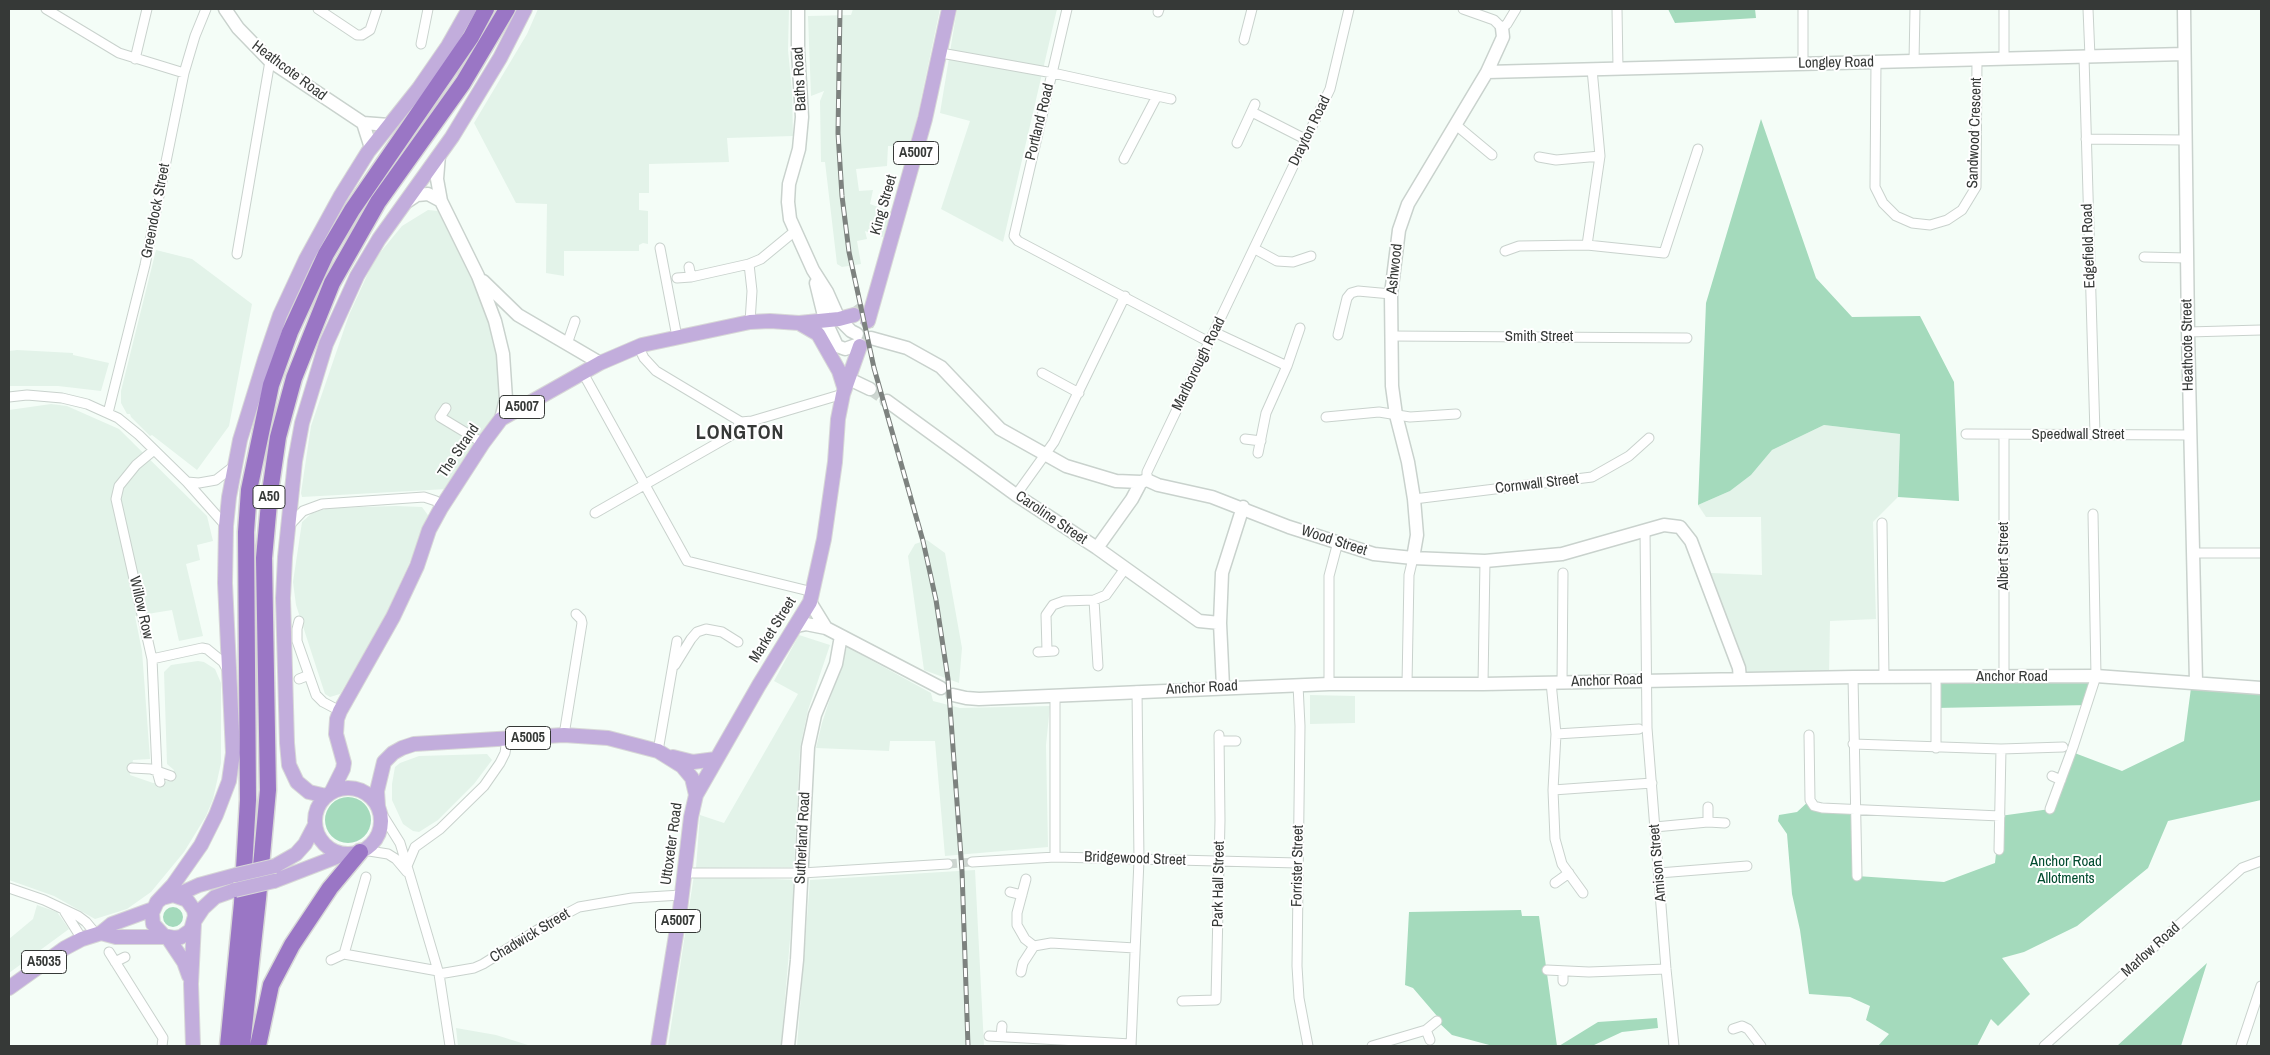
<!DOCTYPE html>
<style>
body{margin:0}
#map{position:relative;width:2270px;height:1055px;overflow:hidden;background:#f4fdf7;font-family:"Archivo Narrow",sans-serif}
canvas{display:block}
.frame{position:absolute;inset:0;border:10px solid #363937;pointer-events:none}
</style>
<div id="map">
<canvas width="2270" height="1055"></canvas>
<div class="frame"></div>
</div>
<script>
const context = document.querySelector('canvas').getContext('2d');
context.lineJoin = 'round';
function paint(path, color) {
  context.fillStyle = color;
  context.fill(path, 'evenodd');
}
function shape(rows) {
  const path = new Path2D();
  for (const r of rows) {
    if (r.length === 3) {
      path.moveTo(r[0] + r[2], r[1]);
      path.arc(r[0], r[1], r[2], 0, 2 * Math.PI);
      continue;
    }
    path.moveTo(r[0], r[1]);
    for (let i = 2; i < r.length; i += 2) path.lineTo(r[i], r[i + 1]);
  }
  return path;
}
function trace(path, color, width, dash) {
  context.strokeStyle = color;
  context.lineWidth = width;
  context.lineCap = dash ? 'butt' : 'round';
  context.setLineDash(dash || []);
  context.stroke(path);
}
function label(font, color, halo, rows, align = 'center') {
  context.font = font + ' "Archivo Narrow",sans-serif';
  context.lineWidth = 4;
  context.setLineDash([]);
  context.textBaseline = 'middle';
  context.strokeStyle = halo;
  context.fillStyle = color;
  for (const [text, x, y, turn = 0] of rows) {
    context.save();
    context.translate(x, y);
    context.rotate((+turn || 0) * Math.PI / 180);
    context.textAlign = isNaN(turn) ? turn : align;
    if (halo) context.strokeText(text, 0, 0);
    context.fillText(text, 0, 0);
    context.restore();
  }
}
paint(shape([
 [538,9,789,9,788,50,792,91,793,136,727,138,729,162,649,164,649,193,639,193,639,210,648,211,648,244,643,243,639,245,639,251,564,251,564,276,546,273,547,204,516,203,474,123,527,34],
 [853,9,940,9,911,147,888,146,887,166,856,169,859,191,873,190,870,204,892,212,883,237,865,231,867,239,857,241,861,264,842,267,837,264,825,162,821,162,820,101,824,91,811,96,808,16,851,15],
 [957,9,1057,9,1003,242,941,209,970,121,940,113],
 [428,210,438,211,482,300,495,342,501,384,500,407,447,489,302,497,301,493,311,426,349,315,374,260,402,226],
 [156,250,192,259,252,304,229,426,197,470,152,435,150,436,131,417,130,414,127,414,121,403,121,391],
 [17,350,73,353,73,355,109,363,101,391,58,386,9,386,9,351],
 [51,404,67,406,119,429,207,516,213,541,197,545,200,560,186,564,203,636,179,641,172,610,135,616,142,651,150,759,133,760,130,775,153,783,168,781,174,770,167,764,164,672,171,665,198,661,204,662,215,669,221,683,221,763,213,799,206,816,184,852,151,892,127,909,95,919,54,896,9,880,9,410],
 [1824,425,1900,434,1898,497,1873,522,1876,619,1830,621,1829,672,1746,672,1711,573,1762,575,1761,517,1706,517,1698,505,1730,491,1751,475,1772,450],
 [396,506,422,507,430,518,380,627,340,694,330,697,325,694,296,605,293,582,302,522,312,513,329,508],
 [927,540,945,553,962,648,959,683,924,670,908,556,915,544],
 [799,635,830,645,808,710,800,748,794,867,696,868,700,815,724,823,798,694,774,681],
 [847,647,931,693,933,701,960,708,1050,706,1046,745,1048,847,945,856,935,741,890,741,889,751,816,748,822,723],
 [1310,695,1355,696,1355,723,1310,724],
 [487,754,492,760,474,784,438,820,419,832,413,831,403,824,392,800,392,784,395,767,400,763,419,756],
 [975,870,984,1046,797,1046,810,880],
 [694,875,795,880,781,1046,668,1046],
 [37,905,57,912,69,929,9,973,9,939,33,919],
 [456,1028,496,1035,531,1046,458,1046]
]), '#e3f3e9');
paint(shape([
 [1668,9,1755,9,1756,18,1675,23],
 [1761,119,1816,278,1852,317,1920,316,1954,382,1959,501,1898,497,1900,434,1824,425,1772,450,1751,475,1730,491,1698,505,1706,303],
 [2096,676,2090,705,1935,708,1936,677],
 [2191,688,2261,695,2261,800,2168,821,2148,868,2077,926,2024,952,2002,958,2030,994,1998,1026,1991,1019,1977,1046,1878,1046,1889,1034,1866,1020,1870,1006,1850,997,1809,994,1800,930,1792,894,1787,834,1778,821,1779,815,1797,812,1810,800,1814,806,1854,809,1857,876,1944,882,1995,863,2000,816,2050,809,2072,752,2122,771,2184,741],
 [348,820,23],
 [173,917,10],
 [1521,910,1522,916,1539,916,1557,1046,1493,1046,1452,1035,1437,1021,1437,1016,1413,988,1405,985,1409,912],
 [2207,963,2181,1046,2117,1046],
 [1657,1018,1658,1028,1622,1032,1592,1046,1559,1046,1598,1022]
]), '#a4dabc');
trace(shape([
 [948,864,972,862]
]), '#ced6d1', 9, [9, 4.5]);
trace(shape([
 [870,389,887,401]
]), '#ced6d1', 12, [12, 6]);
trace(shape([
 [854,315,865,307],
 [860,346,868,321]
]), '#ced6d1', 14, [14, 7]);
const street = shape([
 [46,9,119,53,184,73],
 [318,9,357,35,362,35,370,30,377,9],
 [1067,9,1014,236,1018,241,1209,342],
 [1463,9,1494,20,1502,28,1507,24,1516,9],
 [1617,9,1618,68],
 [1803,9,1803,64],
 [2088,9,2090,57],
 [1158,12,1159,9],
 [1244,40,1252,9],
 [421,44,428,9],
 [941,53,1053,73,1171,99],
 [2084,57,2095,434],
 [135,59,147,9],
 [2004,59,2004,9],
 [1914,61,1915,9],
 [1876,62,1875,187,1883,203,1896,216,1912,223,1930,225,1947,220,1962,210,1976,187,1977,59],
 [1252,112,1305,139],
 [1456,125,1492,155],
 [2086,139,2185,140],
 [1237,143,1255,104],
 [1539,157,1556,160,1600,156],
 [1124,159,1157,96],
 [1587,245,1600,156,1592,69],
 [660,248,677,337],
 [1255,249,1277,261,1293,262,1311,256],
 [1505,251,1519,246,1587,245,1664,253,1698,149],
 [237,254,270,61],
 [2144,257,2187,258],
 [749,264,752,291,750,322],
 [689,267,691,277],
 [677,278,691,277,749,264,761,259,795,231],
 [1214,332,1287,366],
 [2188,332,2261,330],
 [1338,335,1347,298,1351,293,1358,291,1391,294],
 [1391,336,1687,338],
 [567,344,575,321],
 [642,345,641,352,644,358,656,371,741,422,752,421,843,394],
 [583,373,687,561,813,592],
 [1042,373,1079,393],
 [9,397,27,395,62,398,87,404,118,418,139,435,187,482,226,526],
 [446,408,440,417,483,443],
 [108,413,145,265,184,73,195,36,206,9],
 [1326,417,1379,412,1410,417,1456,414],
 [1966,434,2190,435],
 [2004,435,2004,678],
 [1245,439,1261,441],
 [154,450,136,465,119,486,116,499,152,659,157,771,160,782],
 [1258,453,1266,413,1287,366,1300,328],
 [1147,480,1147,472,1330,89,1349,9],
 [187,482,199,483,216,480,234,466],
 [1016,495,1054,442,1125,296],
 [1414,499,1592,477,1629,456,1649,438],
 [595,513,730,436,741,422],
 [1882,523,1884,677],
 [288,527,303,511,322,504,424,497,436,501,441,508],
 [1645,530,1647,728,1666,969,1674,1046],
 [2194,553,2261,553],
 [1094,600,1098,666],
 [299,621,297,629,297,641,316,695,323,702,340,711],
 [1047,651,1046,615,1053,605,1064,601,1094,600,1106,595,1124,570],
 [1038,652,1054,651],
 [152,659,202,648,207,649,223,662,228,671],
 [675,665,691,639,697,632,706,629,722,632,738,642],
 [1853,677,1857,876],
 [1936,677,1936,748],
 [299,679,309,675],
 [1551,682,1556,734,1553,790,1555,839,1562,864,1583,893],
 [1562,683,1563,573],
 [1329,684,1329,576,1338,542],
 [1407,684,1409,575,1413,558],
 [1483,684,1485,561],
 [1298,685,1300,726,1297,966,1299,998,1308,1046],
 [1556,734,1639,729],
 [564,735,582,623,581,619,576,614],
 [1809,735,1810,800,1814,806,1822,808,2000,816],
 [1219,741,1236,741],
 [1853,744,2001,749,2063,747],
 [658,751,677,641],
 [132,768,151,769,171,776],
 [2052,776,2061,780],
 [1553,790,1652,783],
 [1708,807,1708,822],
 [2050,809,2073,747,2096,676,2093,514],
 [380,811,400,843,410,876,439,974,450,1046],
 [1655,827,1708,822,1725,823],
 [363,850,388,854,396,859,407,872],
 [1999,850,2001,749],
 [1055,857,1055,695],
 [972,862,1055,857,1298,863],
 [407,866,415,847,440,829,484,786,500,763,505,753,507,739],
 [683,873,802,873,948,864],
 [1659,873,1747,866],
 [1026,879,1017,913,1017,925,1025,939,1034,946],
 [1555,883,1569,873],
 [9,888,44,900,78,916,86,922,96,934],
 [1010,892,1022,895],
 [65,912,82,939],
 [1034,946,1051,943,1135,948],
 [109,952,163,1038,162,1046],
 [344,954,366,877],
 [331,960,344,954,438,971],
 [115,962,125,957],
 [1547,970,1589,972,1666,969],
 [1563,971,1563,981],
 [1021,972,1023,963,1034,946],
 [439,974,474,968,483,964,547,924,579,907,632,898,681,895],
 [1182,1001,1216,1000,1220,820,1219,735],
 [1733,1029,1742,1026,1748,1029,1761,1046],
 [1426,1030,1430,1040],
 [989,1036,1131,1044],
 [1001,1036,1002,1026],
 [1131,1046,1139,860,1137,691],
 [1372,1046,1426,1030,1437,1021],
 [2044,1046,2242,868,2261,861],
 [2241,1046,2261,986]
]);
const secondary = shape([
 [225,9,238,28,270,61,363,123,389,125],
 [798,9,798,51,802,117,799,149,789,184,788,202,790,219,813,270,827,292,839,319,851,331,857,334],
 [2184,9,2188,332,2196,682],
 [1487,72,2184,54],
 [363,123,371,148],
 [439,155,437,179,441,201,478,276,495,321,503,354,506,399,501,419],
 [408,201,417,195,428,194,441,201],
 [483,281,518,315,600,363],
 [816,283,825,320,837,346,845,349,859,344],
 [871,338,907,348,941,367,1000,429,1066,466,1116,481,1141,482,1147,480,1158,485,1212,497,1289,527,1374,554,1413,558,1485,561,1562,554,1664,525,1680,527,1691,541,1739,668,1740,679],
 [847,378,870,389],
 [887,401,1016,495,1097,548,1199,621,1220,623],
 [1097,548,1132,499,1141,482],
 [1413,558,1417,535,1414,499,1408,462,1396,415,1392,386,1391,294,1399,230,1408,204,1487,72,1503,37,1502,28],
 [810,602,826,628],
 [795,626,806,624,826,628,941,688],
 [1223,687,1220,623,1222,573,1243,507],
 [953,695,966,698,979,699,1329,684,1483,684,1853,677,2096,676,2261,688],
 [788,1046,797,960,808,747,815,715,836,664,841,636]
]);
const primary = shape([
 [868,321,925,119,949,9],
 [799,323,818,334,839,371,844,387],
 [673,757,693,762,716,759],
 [348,821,33],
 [332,791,343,769,344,763,336,734,337,719,340,711,393,617,417,566,429,530,441,508,483,443,501,419,600,363,642,345,750,322,770,321,799,323,839,319,854,315],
 [326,796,309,792,297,782,289,765,287,743,283,598,285,557,295,461,302,423,326,344,357,276,379,239,452,137,500,58,525,9],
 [378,806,377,791,384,762,393,753,402,748,414,744,564,735,608,738,658,751,682,766,692,778,696,795],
 [275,866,296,854,305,844,315,825],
 [274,881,344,854],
 [177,895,199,885,236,875],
 [157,902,162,898,173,895,187,900,194,910,195,916,191,930,181,937,175,938,164,936,153,924,152,913,157,902,173,885,201,845,216,815,229,781,233,753,225,583,226,526,229,497,240,440,265,359,280,315,306,259,340,197,368,152,419,88,448,46,469,9],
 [195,920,203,908,215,897,235,890],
 [101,933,116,937,165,937],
 [168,938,184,962,189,976],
 [9,988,65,948,82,939,101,933,112,924,153,909],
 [193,1046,191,984,194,923],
 [658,1046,680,910,691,817,696,795,759,685,810,602,824,539,835,462,838,419,843,394,860,346]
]);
const highway = shape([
 [228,1046,242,903,248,800,246,532,249,490,271,385,290,332,326,254,352,210,471,37,486,9],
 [242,1046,258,899,268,790,264,558,270,492,278,437,294,378,332,283,378,202,463,83,507,9],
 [258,1046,271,985,292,945,330,888,360,852]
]);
trace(street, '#c9d2cd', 11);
trace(secondary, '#c9d2cd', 15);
trace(primary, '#d7d7d7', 16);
trace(highway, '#d7d7d7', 19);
trace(street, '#fff', 9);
trace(secondary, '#fff', 12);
trace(primary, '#c2addc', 14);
trace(highway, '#9a76c5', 16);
const rail = shape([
 [840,9,838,133,842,196,849,252,874,368,923,541,936,600,948,679,962,871,968,1046]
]);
trace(rail, '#7d827f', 5);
trace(rail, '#fff', 3, [9]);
const primaryBridge = shape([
 [236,875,275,866],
 [235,890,274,881]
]);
trace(primaryBridge, '#d7d7d7', 16, []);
trace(primaryBridge, '#c2addc', 14);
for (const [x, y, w] of [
 [916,153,45],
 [522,407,45],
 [269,497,32],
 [528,738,45],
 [678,921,45],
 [44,962,45]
]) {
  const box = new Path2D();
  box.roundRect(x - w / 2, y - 11.5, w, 23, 4);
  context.fillStyle = '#fff';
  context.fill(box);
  trace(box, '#363937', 1);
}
label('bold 14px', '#363937', null, [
 ["A5007",916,153],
 ["A5007",522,407],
 ["A50",269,497],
 ["A5005",528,738],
 ["A5007",678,921],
 ["A5035",44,962]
]);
label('15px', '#363937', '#fff', [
 ["Longley Road",1836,63,-1],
 ["Heathcote Road",289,71,37],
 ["Baths Road",800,79,-93],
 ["Portland Road",1040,122,-76],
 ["Drayton Road",1310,131,-64],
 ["Sandwood Crescent",1975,133,-88],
 ["King Street",884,205,-74],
 ["Greendock Street",156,211,-79],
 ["Edgefield Road",2089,246,-92],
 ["Ashwood",1395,269,-84],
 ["Smith Street",1539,337],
 ["Heathcote Street",2188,345,-91],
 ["Marlborough Road",1199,364,-64],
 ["Speedwall Street",2078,435],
 ["The Strand",459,451,-56],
 ["Cornwall Street",1537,484,-7],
 ["Caroline Street",1051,518,34],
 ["Wood Street",1334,541,18],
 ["Albert Street",2004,556,-90],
 ["Willow Row",141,608,77],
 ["Market Street",773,630,-58],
 ["Anchor Road",2012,677],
 ["Anchor Road",1607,681,-2],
 ["Anchor Road",1202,688,-3],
 ["Sutherland Road",803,838,-87],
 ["Uttoxeter Road",672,844,-82],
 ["Bridgewood Street",1135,859,2],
 ["Amison Street",1658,863,-95],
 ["Forrister Street",1298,866,-89],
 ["Park Hall Street",1219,884,-89],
 ["Chadwick Street",530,936,-31],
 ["Marlow Road",2151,950,-42]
]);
label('15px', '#004b2e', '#fff', [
 ["Anchor Road",2066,862],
 ["Allotments",2066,879]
]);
context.letterSpacing = '1px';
label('bold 20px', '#363937', '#fff', [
 ["LONGTON",740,434]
]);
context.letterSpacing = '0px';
</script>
